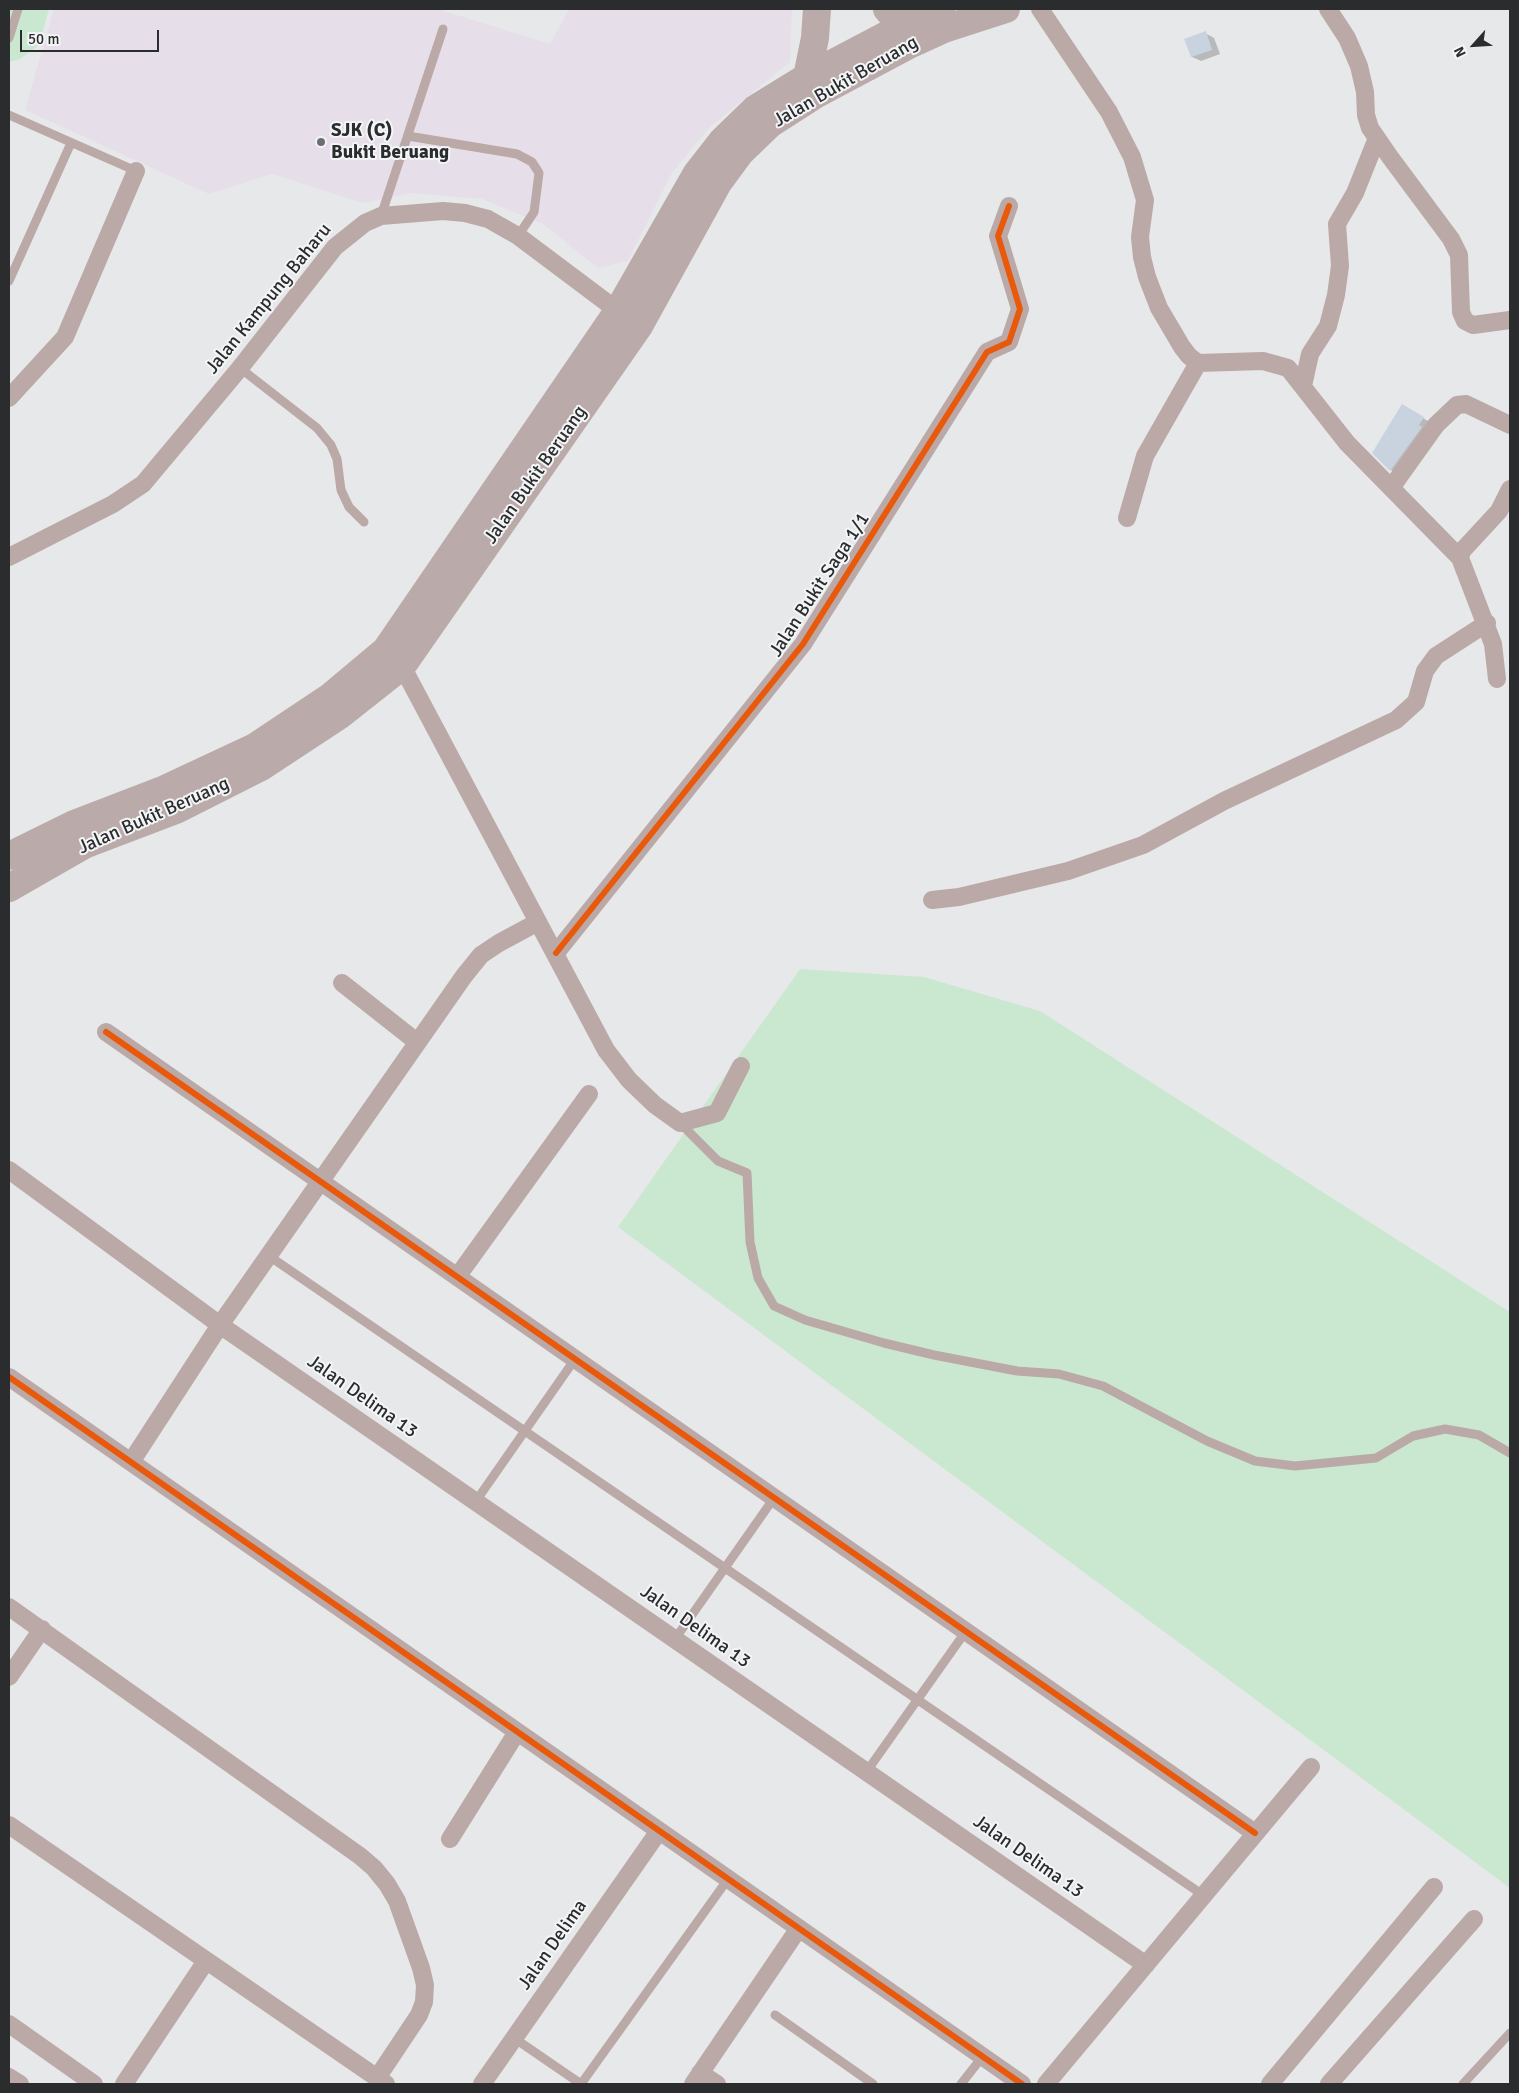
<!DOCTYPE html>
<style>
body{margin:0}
#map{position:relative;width:1519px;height:2093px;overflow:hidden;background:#e7e8e9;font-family:Signika,sans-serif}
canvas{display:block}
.frame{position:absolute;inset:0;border:10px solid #2b2c2d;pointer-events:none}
.north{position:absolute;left:1449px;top:20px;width:50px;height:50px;-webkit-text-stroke:4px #f3f5f7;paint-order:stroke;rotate:244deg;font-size:14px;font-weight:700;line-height:20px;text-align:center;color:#2b2c2d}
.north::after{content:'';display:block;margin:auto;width:18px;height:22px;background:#2b2c2d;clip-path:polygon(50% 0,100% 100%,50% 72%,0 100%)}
.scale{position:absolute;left:20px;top:30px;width:139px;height:22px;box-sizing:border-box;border:2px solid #2b2c2d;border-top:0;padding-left:6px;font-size:15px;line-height:18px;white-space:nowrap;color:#2b2c2d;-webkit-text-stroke:4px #f3f5f7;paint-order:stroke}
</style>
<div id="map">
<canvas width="1519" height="2093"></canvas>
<div class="frame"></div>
<div class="north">N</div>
<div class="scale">50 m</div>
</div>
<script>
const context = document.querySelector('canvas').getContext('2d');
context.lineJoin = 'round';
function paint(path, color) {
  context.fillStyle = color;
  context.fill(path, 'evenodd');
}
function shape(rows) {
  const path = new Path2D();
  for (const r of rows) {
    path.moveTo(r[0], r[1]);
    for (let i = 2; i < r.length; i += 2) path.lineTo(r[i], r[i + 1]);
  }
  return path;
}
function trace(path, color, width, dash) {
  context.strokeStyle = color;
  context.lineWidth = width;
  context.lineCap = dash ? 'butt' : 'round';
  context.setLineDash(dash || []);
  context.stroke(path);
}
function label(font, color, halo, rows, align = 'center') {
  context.font = font + ' Signika,sans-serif';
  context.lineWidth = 4;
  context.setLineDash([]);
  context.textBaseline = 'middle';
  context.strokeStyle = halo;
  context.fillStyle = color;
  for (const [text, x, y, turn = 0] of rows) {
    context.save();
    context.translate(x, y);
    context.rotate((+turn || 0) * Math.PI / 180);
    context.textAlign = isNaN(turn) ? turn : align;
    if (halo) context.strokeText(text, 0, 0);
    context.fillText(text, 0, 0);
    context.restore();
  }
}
paint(shape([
 [54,9,438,9,550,44,569,9,792,9,790,62,710,127,672,173,628,261,598,268,543,224,482,199,412,193,363,203,272,174,209,194,25,110]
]), '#e6dfea');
paint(shape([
 [9,9,49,9,39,45,20,59,9,62],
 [800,969,924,977,1040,1011,1510,1312,1510,1888,618,1227]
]), '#cae8cf');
paint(shape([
 [1205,33,1214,38,1220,54,1201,61,1192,57,1186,40],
 [1415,413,1436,426,1404,477,1391,470,1373,453]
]), '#0003');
paint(shape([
 [1206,31,1212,50,1191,57,1184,39],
 [1402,404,1424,417,1419,425,1422,427,1390,471,1372,453]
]), '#c9d3df');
trace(shape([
 [9,38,18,9],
 [9,115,136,171],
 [408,136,517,154,532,162,539,173,534,212,518,236],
 [381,216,443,29],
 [9,281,71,143],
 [240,368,317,428,331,445,337,459,341,490,349,507,364,522],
 [680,1123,718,1161,747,1173,750,1242,758,1278,774,1306,805,1320,884,1343,934,1355,1017,1371,1059,1374,1103,1386,1207,1441,1255,1461,1295,1466,1376,1458,1413,1436,1445,1429,1479,1435,1510,1453],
 [269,1256,1203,1895],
 [476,1501,575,1359],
 [675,1639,774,1498],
 [867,1771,966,1631],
 [775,2015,873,2084],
 [514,2038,581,2084],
 [581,2084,728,1879],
 [961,2084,983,2056],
 [1463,2084,1510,2033]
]), '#bba9a8', 9);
trace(shape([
 [1040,9,1109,112,1132,157,1145,200,1140,237,1142,257,1147,277,1159,308,1182,347,1189,356,1198,363,1263,361,1288,368,1347,443,1460,558],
 [1328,9,1347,38,1359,66,1365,92,1366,115,1370,128,1390,157,1451,239,1459,255,1461,312,1465,321,1473,325,1510,320],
 [1303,386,1310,354,1328,326,1336,295,1340,266,1337,224,1355,193,1377,138],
 [9,398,65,337,136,171],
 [1391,488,1436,425,1457,405,1466,404,1510,425],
 [1127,518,1145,456,1198,363],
 [9,557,113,504,143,484,240,368,335,247,365,223,381,216,443,211,465,213,488,219,518,236,626,317],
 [402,666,606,1050,629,1080,655,1105,680,1123,717,1113,741,1066],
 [1497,679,1493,644,1460,558,1462,551,1499,511,1510,489],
 [932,900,959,897,1068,871,1143,845,1224,801,1396,720,1416,702,1425,671,1436,656,1487,623],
 [556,953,803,644,987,352,1009,342,1020,309,998,236,1009,206],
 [342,983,417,1042],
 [106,1032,1255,1833],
 [9,1170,220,1325,1146,1965],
 [457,1277,589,1094],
 [9,1377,1022,2084],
 [131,1462,220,1325,464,976,481,955,499,943,538,922],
 [9,1607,360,1856,374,1868,387,1884,397,1901,421,1968,425,1985,424,2002,419,2015,377,2078],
 [9,1677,42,1629],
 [9,1825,386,2084],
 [450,1839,517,1732],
 [9,2024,94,2084],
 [700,2073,717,2084],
 [9,2077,20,2084],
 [124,2084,206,1961],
 [482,2084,659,1831],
 [693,2084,799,1928],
 [1046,2084,1311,1767],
 [1270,2084,1434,1887],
 [1329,2084,1474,1919]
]), '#bba9a8', 18);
trace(shape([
 [887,9,902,27,910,42],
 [807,77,815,38,817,9],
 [9,856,74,824,165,789,255,747,330,697,386,650,618,311,697,173,722,141,755,109,807,77,902,27,941,9],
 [9,888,84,845,176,810,261,767,340,715,402,666,639,326,718,183,740,153,770,124,815,95,911,44,944,29,1006,9]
]), '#baaaa9', 28);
trace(shape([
 [556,953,803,644,987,352,1009,342,1020,309,998,236,1009,206],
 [106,1032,1255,1833],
 [9,1377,1022,2084]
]), '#e8590c', 6);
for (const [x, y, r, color] of [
 [321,142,5,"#6d6e6f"]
]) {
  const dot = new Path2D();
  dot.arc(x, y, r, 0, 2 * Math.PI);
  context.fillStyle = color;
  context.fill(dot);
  trace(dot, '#f3f5f7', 2);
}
label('19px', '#2b2c2d', '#f3f5f7', [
 ["Jalan Bukit Beruang",846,82,-30],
 ["Jalan Kampung Baharu",269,299,-51],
 ["Jalan Bukit Beruang",536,475,-55],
 ["Jalan Bukit Saga 1/1",820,585,-57],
 ["Jalan Bukit Beruang",154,816,-24],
 ["Jalan Delima 13",362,1397,35],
 ["Jalan Delima 13",695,1627,35],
 ["Jalan Delima 13",1028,1857,35],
 ["Jalan Delima",553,1945,-55]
]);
label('bold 19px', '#2b2c2d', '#f3f5f7', [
 ["SJK (C)",331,131],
 ["Bukit Beruang",331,153]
], 'left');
</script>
